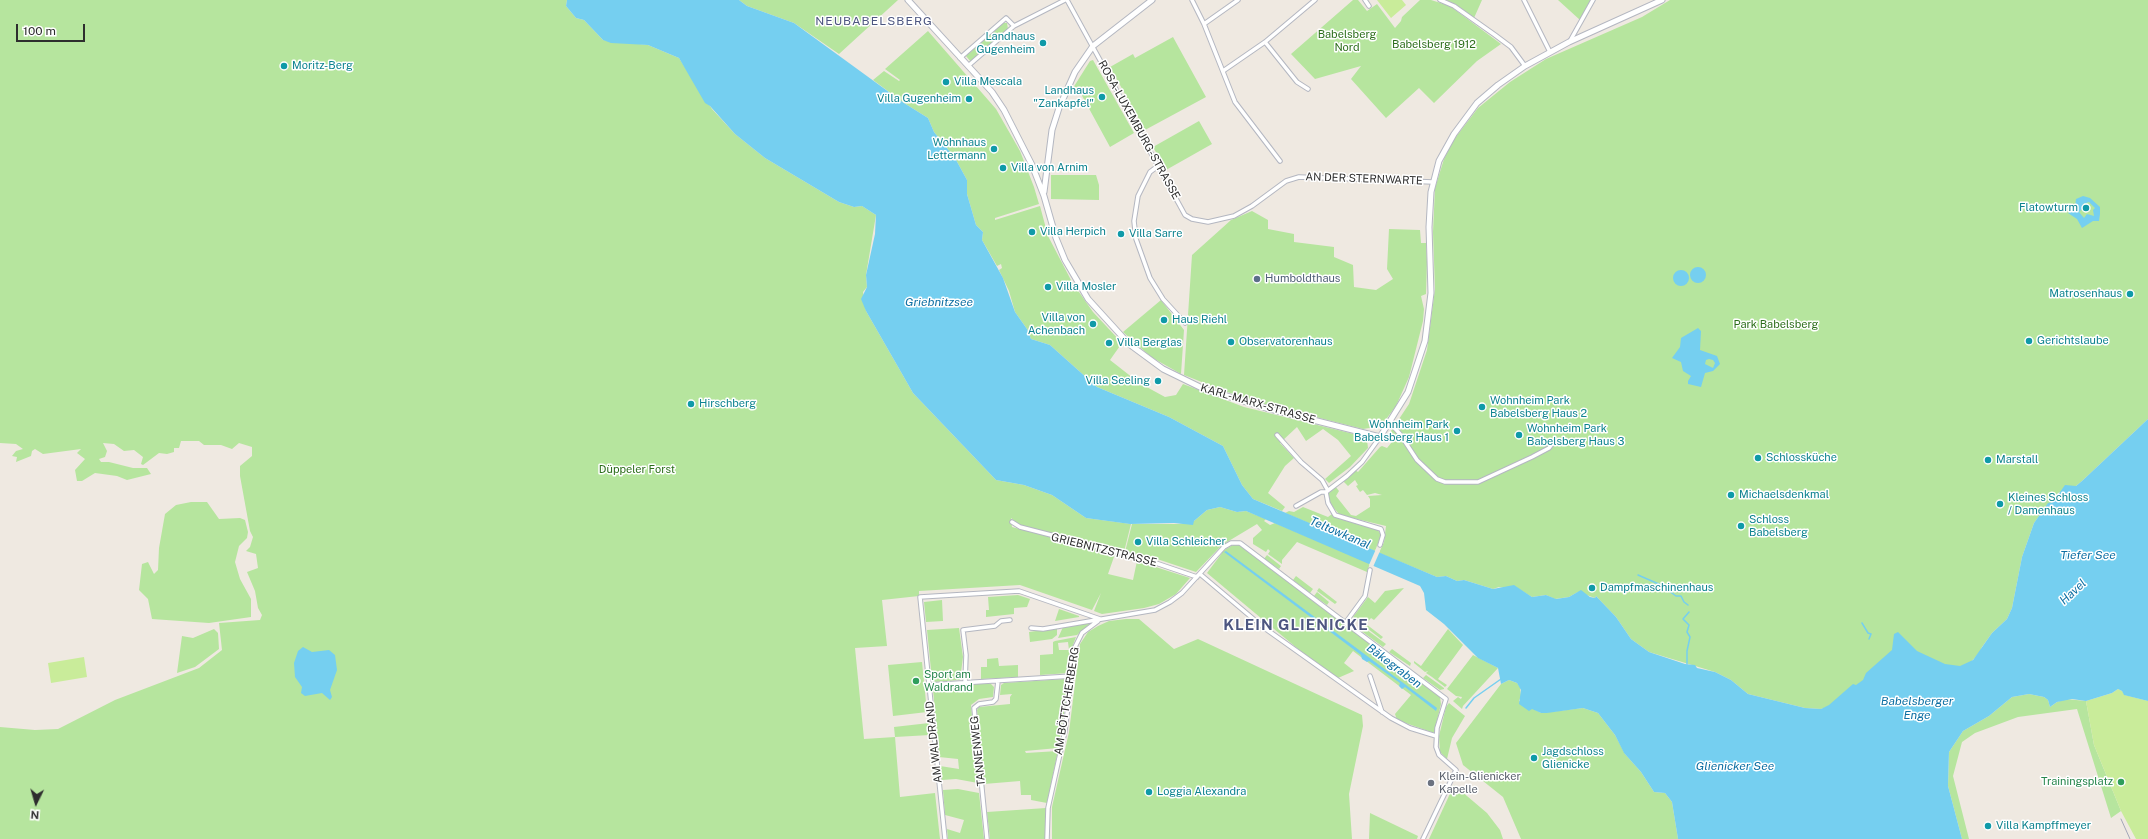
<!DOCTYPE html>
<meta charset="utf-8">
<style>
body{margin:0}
#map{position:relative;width:2148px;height:839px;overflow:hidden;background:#efe9e1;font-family:"Public Sans",sans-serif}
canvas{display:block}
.north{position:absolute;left:16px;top:783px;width:40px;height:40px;-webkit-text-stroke:3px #fff;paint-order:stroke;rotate:185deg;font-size:11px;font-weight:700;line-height:16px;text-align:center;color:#2e2e2e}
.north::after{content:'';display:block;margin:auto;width:14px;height:18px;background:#2e2e2e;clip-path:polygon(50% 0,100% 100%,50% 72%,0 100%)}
.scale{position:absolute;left:16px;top:24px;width:69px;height:18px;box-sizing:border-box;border:2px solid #2e2e2e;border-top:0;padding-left:5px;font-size:12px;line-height:14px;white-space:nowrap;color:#2e2e2e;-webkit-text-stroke:3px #fff;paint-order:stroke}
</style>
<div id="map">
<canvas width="2148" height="839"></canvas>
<div class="north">N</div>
<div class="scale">100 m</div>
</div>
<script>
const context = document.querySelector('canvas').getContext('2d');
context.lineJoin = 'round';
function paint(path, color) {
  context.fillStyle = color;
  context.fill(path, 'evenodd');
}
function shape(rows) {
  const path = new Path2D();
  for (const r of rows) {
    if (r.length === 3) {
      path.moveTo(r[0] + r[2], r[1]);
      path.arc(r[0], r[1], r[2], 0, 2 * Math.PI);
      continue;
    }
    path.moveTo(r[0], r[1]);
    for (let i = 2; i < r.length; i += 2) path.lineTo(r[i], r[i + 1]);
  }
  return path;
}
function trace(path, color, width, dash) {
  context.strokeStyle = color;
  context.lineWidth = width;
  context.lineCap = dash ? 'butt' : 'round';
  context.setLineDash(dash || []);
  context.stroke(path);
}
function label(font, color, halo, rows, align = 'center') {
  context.font = font + ' "Public Sans",sans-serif';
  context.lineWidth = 3;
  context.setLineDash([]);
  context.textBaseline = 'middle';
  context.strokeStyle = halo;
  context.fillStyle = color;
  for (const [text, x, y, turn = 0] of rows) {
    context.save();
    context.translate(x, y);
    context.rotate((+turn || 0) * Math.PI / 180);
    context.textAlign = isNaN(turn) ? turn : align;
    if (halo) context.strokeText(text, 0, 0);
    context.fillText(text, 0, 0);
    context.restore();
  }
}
paint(shape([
 [0,0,567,0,566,6,576,18,584,20,603,40,648,45,679,58,712,109,735,134,765,158,839,202,854,207,862,206,876,215,866,275,867,287,863,292,866,311,913,393,996,480,1024,485,1052,495,1086,518,1131,524,1124,552,1020,526,1011,518,1012,527,1115,554,1108,574,1133,580,1137,561,1190,578,1176,594,1159,604,1144,608,1102,614,1094,611,1101,593,1092,610,1020,585,919,591,919,596,882,600,887,646,855,648,864,739,895,737,900,797,935,793,940,839,0,839,0,727,35,730,58,729,115,700,199,668,222,650,219,623,260,620,262,615,258,608,255,591,247,572,258,568,256,554,246,551,250,547,253,537,250,531,240,476,240,466,252,456,252,447,239,443,232,449,221,445,204,445,199,441,181,441,179,448,174,448,174,452,167,454,159,453,143,465,141,464,143,457,134,450,124,451,114,444,103,443,107,451,105,457,99,459,101,462,109,462,133,468,147,468,151,474,127,480,117,476,95,473,82,481,77,481,75,470,85,459,77,453,81,449,43,454,35,449,32,451,31,456,16,462,17,457,12,456,16,451,23,449,16,444,0,443],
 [739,0,898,0,839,54,794,23,747,6],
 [1353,0,1358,0,1367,11,1377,4,1395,28,1401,21,1402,17,1420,0,1431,0,1450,6,1501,44,1477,61,1434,103,1419,88,1386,118,1351,79,1361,66,1315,79,1291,54],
 [1446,0,1482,0,1474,18,1458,6],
 [1558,0,1591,0,1580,20],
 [1670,0,2148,0,2148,419,2082,481,2076,486,2058,493,2053,502,2048,504,2034,523,2022,557,2012,608,2007,619,1992,633,1982,647,1980,652,1969,664,1821,709,1805,708,1748,694,1731,680,1715,672,1649,652,1631,639,1616,617,1596,596,1595,598,1578,592,1569,597,1555,599,1546,595,1532,597,1522,591,1499,587,1493,589,1464,580,1457,581,1446,576,1437,577,1379,553,1384,542,1386,526,1340,515,1331,505,1327,495,1335,486,1339,491,1336,496,1351,515,1356,516,1370,507,1370,499,1368,496,1382,495,1375,493,1367,495,1363,490,1360,492,1356,486,1358,485,1355,480,1348,486,1343,481,1355,470,1358,472,1380,447,1382,446,1387,448,1396,437,1392,434,1391,431,1409,404,1427,350,1435,289,1433,232,1435,188,1444,159,1452,142,1478,108,1510,82,1546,59,1642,17],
 [1003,23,1007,23,1008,29,971,62,966,56],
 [928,31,996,109,1020,151,1034,187,1039,204,995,218,995,220,1040,206,1048,236,1072,282,1093,312,1122,343,1110,360,1133,378,1132,379,1165,397,1176,395,1183,384,1244,407,1358,435,1367,440,1368,448,1350,467,1329,483,1325,479,1351,456,1338,440,1323,429,1306,441,1297,427,1280,443,1294,458,1285,466,1268,493,1285,507,1282,511,1253,499,1242,485,1223,446,1169,417,1097,387,1050,345,1031,339,1027,329,1015,312,1009,291,999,270,1002,268,1001,264,997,266,982,240,983,232,976,225,967,194,967,180,955,158,934,132,928,118,904,103,873,80,884,71,899,81,900,80,885,69],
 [1173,37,1206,97,1145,130,1110,67,1133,54,1135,58],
 [1093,60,1134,133,1110,147,1080,92,1073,88,1090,61],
 [1199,121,1212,144,1166,170,1153,147],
 [1051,175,1096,175,1099,185,1099,200,1051,199],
 [1252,211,1268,220,1268,229,1294,234,1294,242,1334,247,1334,257,1353,265,1354,287,1376,290,1393,279,1387,269,1389,229,1420,230,1421,243,1426,243,1427,262,1426,294,1421,296,1424,309,1423,321,1409,377,1396,406,1381,426,1363,429,1268,405,1227,392,1184,375,1192,255,1231,220],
 [1161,300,1184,330,1181,374,1151,357,1123,332],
 [191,502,207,502,219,519,240,518,245,520,248,532,247,538,239,546,235,562,240,579,251,599,251,617,209,623,152,619,148,599,139,590,142,564,148,562,154,574,158,570,159,548,165,514,176,505],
 [1220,507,1237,512,1246,511,1266,519,1264,521,1270,525,1275,523,1369,563,1370,563,1367,572,1297,542,1282,560,1282,564,1268,554,1270,551,1268,549,1266,552,1253,544,1253,538,1262,530,1257,524,1222,545,1196,572,1151,557,1125,552,1132,524,1179,524,1194,521,1207,510],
 [1303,507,1328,517,1332,514,1340,519,1377,529,1380,533,1380,538,1375,551,1285,513,1289,511,1294,512],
 [1233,545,1239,545,1436,693,1440,697,1441,704,1434,733,1397,720,1395,714,1411,695,1353,651,1344,663,1354,671,1338,678,1304,654,1207,573,1222,553,1221,552],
 [1267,555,1281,566,1279,569,1264,559],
 [1296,576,1313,589,1310,593,1293,580],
 [1319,588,1337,602,1335,604,1317,591],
 [1404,588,1374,620,1371,618,1366,624,1383,637,1381,639,1363,625,1364,623,1362,624,1353,617,1368,597,1375,603,1385,591],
 [1317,592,1329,602,1327,605,1314,596],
 [1018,595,1030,599,1027,607,1014,608,1014,614,986,617,986,610,989,610,988,597],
 [942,600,943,621,926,622,924,602],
 [1059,609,1079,616,1079,617,1055,621],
 [1126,619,1139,619,1174,649,1198,639,1362,715,1363,726,1349,794,1352,839,1052,839,1052,807,1069,732,1080,644,1088,632,1098,626,1109,621],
 [1091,623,1077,635,1058,638,1063,627],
 [1363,627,1386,644,1383,647,1360,630],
 [959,628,963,657,960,680,934,682,932,680,927,630],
 [1057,628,1057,635,1052,639,1030,642,1029,632],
 [214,629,218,633,219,649,195,667,177,673,182,636,193,638],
 [1448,629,1463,645,1438,679,1447,685,1445,687,1432,677,1433,675,1432,677,1426,673,1428,671,1425,672,1414,663,1414,661,1421,666],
 [1076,637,1073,645,1069,673,1040,675,1040,655,1053,654,1053,642,1055,641],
 [1068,642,1069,650,1059,650,1058,643],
 [1392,649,1411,663,1410,666,1389,652],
 [1473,655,1498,668,1463,706,1462,709,1453,701,1458,697,1461,699,1462,697,1456,696,1447,689],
 [998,658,999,666,1018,665,1018,677,981,679,981,667,987,667,987,659],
 [922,662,927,712,893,716,888,665],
 [1426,675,1444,688,1444,689,1440,690,1423,678],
 [1064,679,1069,684,1058,748,1025,751,1026,753,1058,751,1047,803,1031,800,1031,795,1021,795,1020,781,984,784,977,710,979,707,1010,704,1010,697,1012,694,1000,695,1001,685,1004,683],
 [1509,680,1517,683,1520,687,1521,696,1519,701,1541,713,1583,708,1598,713,1615,735,1625,754,1641,772,1654,792,1665,793,1672,802,1678,839,1521,839,1503,797,1463,765,1456,743,1501,684],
 [979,684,991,684,994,687,993,697,979,699,971,705,978,783,956,779,942,780,940,766,959,769,958,759,939,757,933,689,935,687],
 [2029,694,2044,697,2048,700,2050,707,2057,702,2066,699,2086,701,2094,745,2121,811,2111,818,2077,709,2018,717,1975,733,1962,742,1953,776,1969,839,1962,839,1948,786,1949,752,1963,731,1989,716,2012,697],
 [1449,703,1465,716,1452,738,1447,759,1440,752,1439,736,1446,707],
 [929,723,930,735,895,737,894,727],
 [1454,785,1487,813,1500,830,1503,839,1429,839],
 [958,789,979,793,984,839,948,839,947,829,960,833,964,820,945,815,943,790],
 [1046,808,1045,839,990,839,987,812],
 [1370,813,1418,836,1417,839,1369,839]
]), '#b6e59e');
paint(shape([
 [1377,0,1402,0,1406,5,1391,18],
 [84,657,87,677,51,683,48,663],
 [2118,689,2122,691,2125,695,2148,701,2148,839,2136,839,2121,811,2094,745,2086,701,2112,693]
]), '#c9ec9a');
paint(shape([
 [567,0,739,0,747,6,794,23,904,103,928,118,934,132,955,158,967,180,967,194,976,225,983,232,982,240,1003,278,1015,312,1027,329,1031,339,1050,345,1097,387,1169,417,1223,446,1242,485,1253,499,1437,577,1446,576,1457,581,1464,580,1493,589,1514,585,1532,597,1546,595,1556,599,1569,597,1581,590,1590,597,1595,598,1596,596,1616,617,1631,639,1649,652,1685,664,1695,665,1697,668,1715,672,1731,680,1748,694,1805,708,1821,709,1829,705,1853,684,1856,685,1863,680,1866,673,1892,650,1894,634,1898,632,1917,651,1945,664,1960,666,1973,660,1992,633,2007,619,2012,608,2022,557,2034,523,2048,503,2053,502,2065,485,2076,486,2082,481,2148,419,2148,701,2124,695,2122,691,2118,689,2112,693,2086,701,2072,699,2057,702,2050,707,2048,700,2044,697,2029,694,2012,697,1989,716,1963,731,1949,752,1948,786,1962,839,1678,839,1672,802,1665,793,1654,792,1641,772,1624,753,1615,735,1598,713,1583,708,1547,713,1541,713,1532,709,1529,711,1519,704,1521,690,1517,683,1509,680,1501,684,1498,668,1478,658,1444,624,1426,610,1424,593,1420,586,1246,511,1237,512,1220,507,1207,510,1194,521,1193,525,1174,523,1130,524,1086,518,1052,495,1024,485,996,480,913,393,866,311,861,299,867,287,866,275,875,234,876,215,862,206,854,207,839,202,765,158,735,134,710,106,705,103,679,58,648,45,611,43,603,40,584,20,576,18,566,6],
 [2083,196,2090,198,2100,207,2100,214,2099,221,2093,221,2082,228,2077,219,2068,213,2075,207,2076,199],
 [2089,202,2095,208,2093,210,2094,216,2087,214,2084,218,2079,212,2082,209,2083,204],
 [1698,275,8],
 [1681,278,8],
 [1698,328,1701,331,1700,350,1717,356,1720,364,1713,371,1705,373,1701,387,1688,384,1688,381,1691,376,1683,371,1681,362,1672,358,1680,347,1681,338],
 [1709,359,1713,360,1715,363,1713,368,1705,364,1706,360],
 [1226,551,1437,708,1436,711,1405,687,1402,689,1399,686,1400,683,1369,661,1367,662,1362,659,1361,655,1224,552],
 [303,647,312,652,329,650,335,655,337,670,330,690,332,697,330,700,322,693,305,696,301,693,302,687,295,677,294,663,298,651]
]), '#75cff0');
paint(shape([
 [1376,549,1380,551,1373,567,1369,565]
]), '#efe9e1');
trace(shape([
 [1638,575,1661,585,1676,596,1681,596,1684,602,1688,605],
 [1862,623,1868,633,1871,634,1869,639],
 [1687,664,1687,651,1690,637,1687,632,1689,625,1683,619,1689,612],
 [1466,708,1474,698,1501,679]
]), '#75cff0', 1.5);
const street = shape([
 [1067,0,1185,215,1192,219,1208,222,1234,216,1252,206,1286,181,1299,177,1433,182],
 [1192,0,1204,24,1235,102,1280,161],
 [1365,0,1369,6],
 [1440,0,1454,6,1495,35,1511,47,1525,66],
 [1524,0,1550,52],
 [1204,24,1238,0],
 [1570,41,1593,0],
 [1265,42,1297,82,1308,89],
 [960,58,1006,18,1014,26],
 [968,66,1014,26,1065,0],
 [1223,71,1265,42,1315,0],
 [1158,166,1150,172,1138,196,1134,221,1136,239,1150,278,1163,299,1185,323],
 [1390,423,1400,434,1417,460,1437,479,1445,482,1478,482,1532,457,1549,448,1552,444],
 [1277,435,1301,462,1322,480,1327,489],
 [1326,492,1328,503,1335,515,1381,529,1383,535,1380,545],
 [1296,506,1321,492,1326,492,1347,476,1362,462,1380,437],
 [1012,522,1020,527,1144,559,1197,577],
 [1200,574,1263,627,1391,718,1410,728,1436,736],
 [1346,622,1365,596,1370,570],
 [1031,628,1043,629,1155,610,1170,602,1182,593,1224,547,1231,543,1240,543,1446,699,1437,728,1436,747,1439,755,1456,770,1423,839],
 [1370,676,1382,712],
 [965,683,966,655,963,630,995,626,1001,621,1010,620],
 [928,685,1072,676],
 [945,839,920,597,1019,591,1100,619],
 [987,839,974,708,979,704,993,702,996,699,998,681],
 [1047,839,1048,808,1065,731,1075,647,1082,633,1098,621]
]);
const secondary = shape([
 [908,0,992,92,1004,110,1032,165,1044,196,1056,238,1065,260,1088,299,1129,344,1163,369,1204,389,1266,408,1380,437,1408,392,1425,341,1431,293,1429,227,1431,192,1439,161,1454,134,1477,103,1498,85,1525,66,1569,42,1662,0],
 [1044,192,1052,130,1059,108,1075,72,1093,46,1152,0]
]);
trace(street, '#b4b7c1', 5.5);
trace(secondary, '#b4b7c1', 7);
trace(street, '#fff', 3.5);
trace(secondary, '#fff', 5);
trace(shape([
 [2121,819,2130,839]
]), '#a3a6b8', 1);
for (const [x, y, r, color] of [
 [1043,43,4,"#0f9aa8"],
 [284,66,4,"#0f9aa8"],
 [946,82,4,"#0f9aa8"],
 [1102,97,4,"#0f9aa8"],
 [969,99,4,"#0f9aa8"],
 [994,149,4,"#0f9aa8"],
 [1003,168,4,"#0f9aa8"],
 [2086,208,4,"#0f9aa8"],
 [1032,232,4,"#0f9aa8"],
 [1121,234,4,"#0f9aa8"],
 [1257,279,4,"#5c6f8a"],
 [1048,287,4,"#0f9aa8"],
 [2130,294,4,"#0f9aa8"],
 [1164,320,4,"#0f9aa8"],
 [1093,324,4,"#0f9aa8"],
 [2029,341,4,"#0f9aa8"],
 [1231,342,4,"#0f9aa8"],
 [1109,343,4,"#0f9aa8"],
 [1158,381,4,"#0f9aa8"],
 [691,404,4,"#0f9aa8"],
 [1482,407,4,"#0f9aa8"],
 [1457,431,4,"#0f9aa8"],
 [1519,435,4,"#0f9aa8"],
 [1758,458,4,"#0f9aa8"],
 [1988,460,4,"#0f9aa8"],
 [1731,495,4,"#0f9aa8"],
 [2000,504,4,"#0f9aa8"],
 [1741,526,4,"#0f9aa8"],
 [1138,542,4,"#0f9aa8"],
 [1592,588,4,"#0f9aa8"],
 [916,681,4,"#2e9e5b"],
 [1534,758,4,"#0f9aa8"],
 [2121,782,4,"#2e9e5b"],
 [1431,783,4,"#6b7280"],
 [1149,792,4,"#0f9aa8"],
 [1988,826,4,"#0f9aa8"]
]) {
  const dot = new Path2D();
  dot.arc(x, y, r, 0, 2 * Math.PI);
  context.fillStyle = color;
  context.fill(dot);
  trace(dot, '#fff', 1.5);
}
label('11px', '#2c6e1b', '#fff', [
 ["Babelsberg",1347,35],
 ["Nord",1347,48],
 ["Babelsberg 1912",1434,45],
 ["Park Babelsberg",1776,325],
 ["Düppeler Forst",637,470]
]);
label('11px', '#0d838f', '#fff', [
 ["Landhaus",1035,37,"right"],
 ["Gugenheim",1035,50,"right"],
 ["Moritz-Berg",292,66],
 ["Villa Mescala",954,82],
 ["Landhaus",1094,91,"right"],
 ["\"Zankapfel\"",1094,104,"right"],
 ["Villa Gugenheim",961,99,"right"],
 ["Wohnhaus",986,143,"right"],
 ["Lettermann",986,156,"right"],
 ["Villa von Arnim",1011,168],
 ["Flatowturm",2078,208,"right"],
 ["Villa Herpich",1040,232],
 ["Villa Sarre",1129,234],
 ["Villa Mosler",1056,287],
 ["Matrosenhaus",2122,294,"right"],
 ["Villa von",1085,318,"right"],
 ["Achenbach",1085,331,"right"],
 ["Haus Riehl",1172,320],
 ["Gerichtslaube",2037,341],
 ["Observatorenhaus",1239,342],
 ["Villa Berglas",1117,343],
 ["Villa Seeling",1150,381,"right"],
 ["Wohnheim Park",1490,401],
 ["Babelsberg Haus 2",1490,414],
 ["Hirschberg",699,404],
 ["Wohnheim Park",1449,425,"right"],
 ["Babelsberg Haus 1",1449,438,"right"],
 ["Wohnheim Park",1527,429],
 ["Babelsberg Haus 3",1527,442],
 ["Schlossküche",1766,458],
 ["Marstall",1996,460],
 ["Michaelsdenkmal",1739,495],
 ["Kleines Schloss",2008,498],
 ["/ Damenhaus",2008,511],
 ["Schloss",1749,520],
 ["Babelsberg",1749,533],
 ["Villa Schleicher",1146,542],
 ["Dampfmaschinenhaus",1600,588],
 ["Jagdschloss",1542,752],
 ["Glienicke",1542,765],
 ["Loggia Alexandra",1157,792],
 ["Villa Kampffmeyer",1996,826]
], 'left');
label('11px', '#2e2e2e', '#fff', [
 ["ROSA-LUXEMBURG-STRASSE",1139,130,61],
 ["AN DER STERNWARTE",1364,179,2],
 ["KARL-MARX-STRASSE",1258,404,16],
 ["GRIEBNITZSTRASSE",1104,550,14],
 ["AM BÖTTCHERBERG",1067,701,-81],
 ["AM WALDRAND",934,742,-96],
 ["TANNENWEG",978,751,-96]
]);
label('11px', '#4e5e75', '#fff', [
 ["Humboldthaus",1265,279]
], 'left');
label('11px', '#27864d', '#fff', [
 ["Sport am",924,675],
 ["Waldrand",924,688],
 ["Trainingsplatz",2113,782,"right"]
], 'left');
label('11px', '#5b616d', '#fff', [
 ["Klein-Glienicker",1439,777],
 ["Kapelle",1439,790]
], 'left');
context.letterSpacing = '1px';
label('12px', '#4d5680', '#fff', [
 ["NEUBABELSBERG",874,21]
]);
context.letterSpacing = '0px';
label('italic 12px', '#0d6fa3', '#fff', [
 ["Griebnitzsee",939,302],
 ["Teltowkanal",1340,533,23],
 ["Tiefer See",2088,555],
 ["Havel",2073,592,-43],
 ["Bäkegraben",1394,666,37],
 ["Babelsberger",1917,701],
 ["Enge",1917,715],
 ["Glienicker See",1735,766]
]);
context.letterSpacing = '1px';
label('bold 15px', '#4d5680', '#fff', [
 ["KLEIN GLIENICKE",1296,625]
]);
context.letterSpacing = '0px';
</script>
